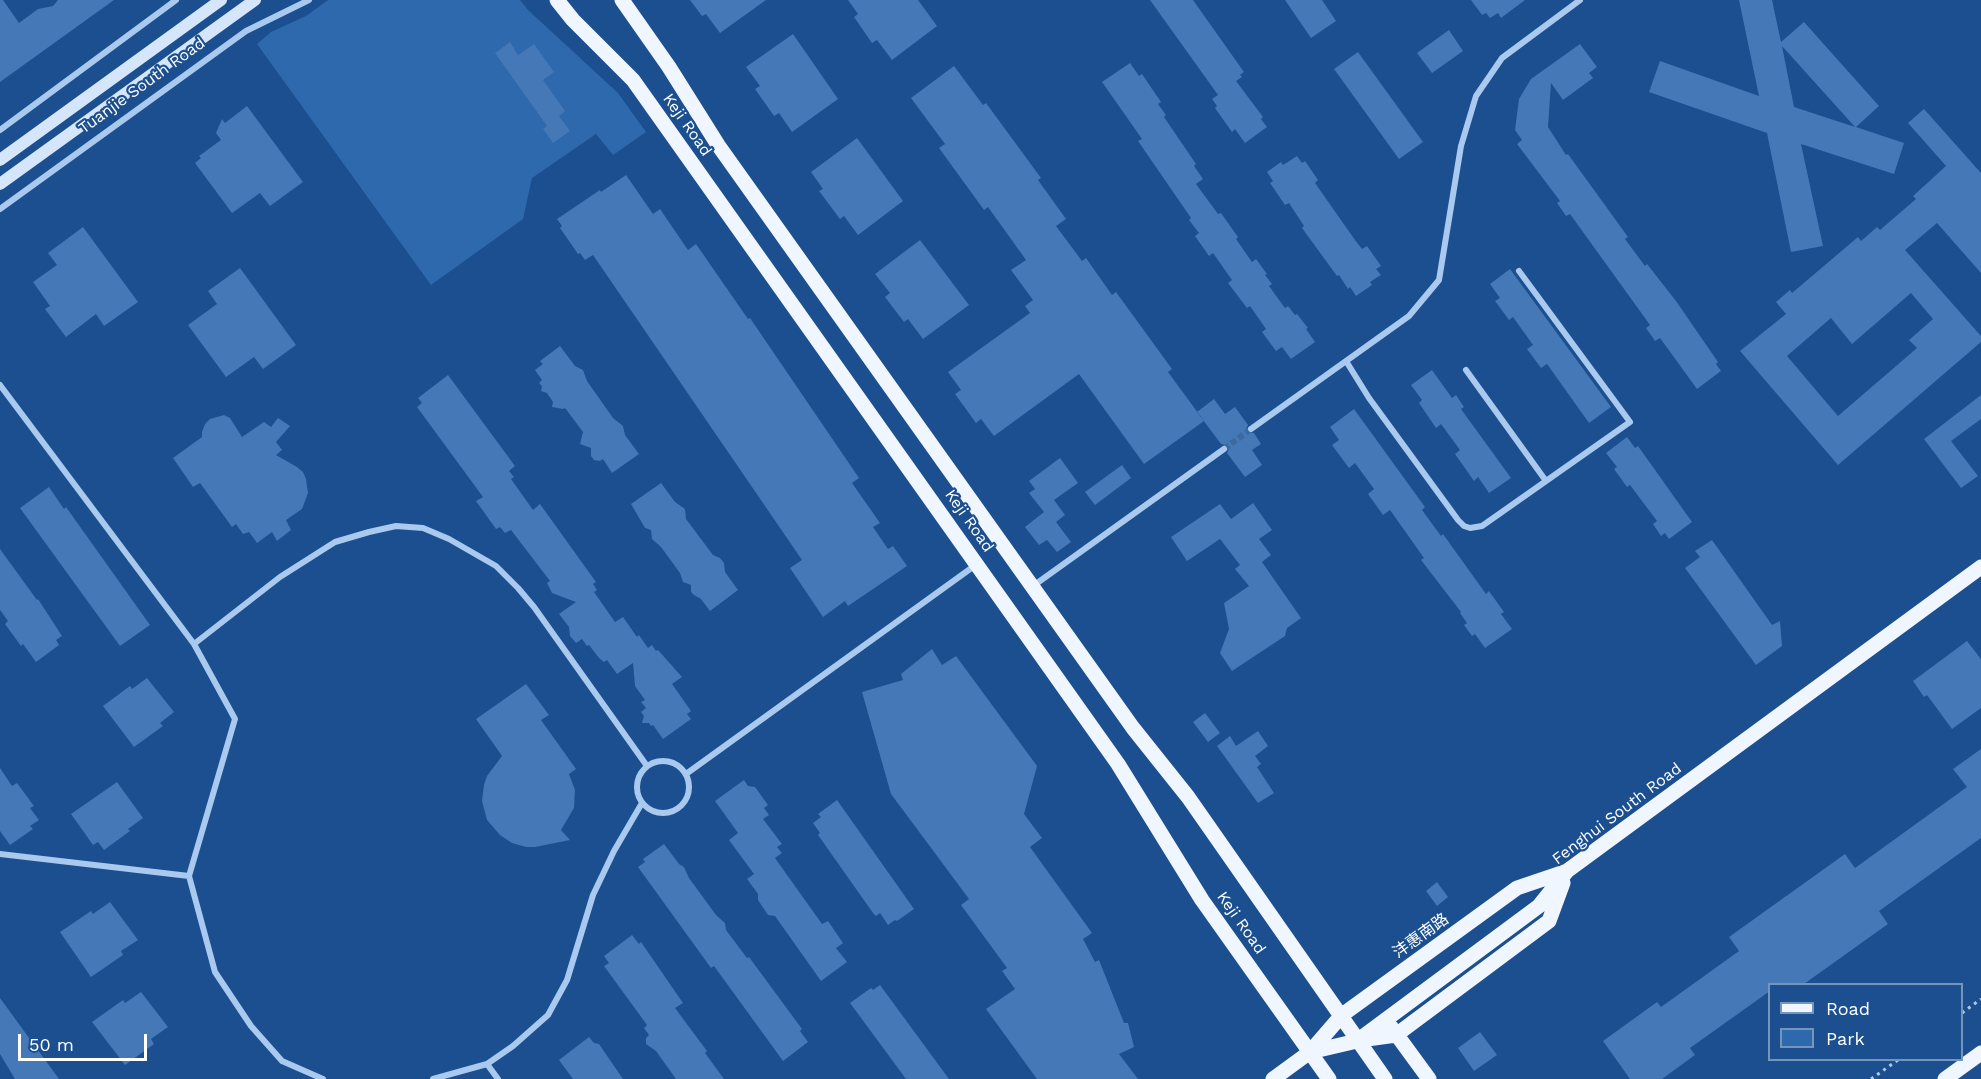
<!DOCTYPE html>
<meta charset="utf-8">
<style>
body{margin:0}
#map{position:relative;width:1981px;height:1079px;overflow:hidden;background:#1b4f8f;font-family:"Work Sans",sans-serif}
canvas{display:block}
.legend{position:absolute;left:1768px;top:983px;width:195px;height:78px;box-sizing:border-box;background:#1b4f8f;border:2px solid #7695bc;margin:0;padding:8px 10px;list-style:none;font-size:18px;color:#fff}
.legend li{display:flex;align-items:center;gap:12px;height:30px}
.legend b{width:30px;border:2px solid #7695bc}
.scale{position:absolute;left:18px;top:1034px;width:129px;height:27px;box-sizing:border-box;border:3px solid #fff;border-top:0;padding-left:8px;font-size:18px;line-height:21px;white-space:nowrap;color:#fff;-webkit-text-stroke:4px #1b4f8f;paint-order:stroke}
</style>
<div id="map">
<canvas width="1981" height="1079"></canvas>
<ul class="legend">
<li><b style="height:8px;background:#f0f6ff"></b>Road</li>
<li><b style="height:16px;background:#2e69ad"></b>Park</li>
</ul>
<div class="scale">50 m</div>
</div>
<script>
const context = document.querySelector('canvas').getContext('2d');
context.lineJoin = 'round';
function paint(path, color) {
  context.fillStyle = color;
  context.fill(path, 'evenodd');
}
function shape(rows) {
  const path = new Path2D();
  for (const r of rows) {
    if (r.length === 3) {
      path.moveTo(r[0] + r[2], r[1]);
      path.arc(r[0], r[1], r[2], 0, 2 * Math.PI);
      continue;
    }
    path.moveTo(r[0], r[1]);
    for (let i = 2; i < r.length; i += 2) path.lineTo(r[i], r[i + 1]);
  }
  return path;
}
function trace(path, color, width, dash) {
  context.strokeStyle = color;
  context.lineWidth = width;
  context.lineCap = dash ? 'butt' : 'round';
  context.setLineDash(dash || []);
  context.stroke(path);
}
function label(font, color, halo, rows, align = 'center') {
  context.font = font + ' "Work Sans","Noto Sans SC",sans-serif';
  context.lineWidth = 4.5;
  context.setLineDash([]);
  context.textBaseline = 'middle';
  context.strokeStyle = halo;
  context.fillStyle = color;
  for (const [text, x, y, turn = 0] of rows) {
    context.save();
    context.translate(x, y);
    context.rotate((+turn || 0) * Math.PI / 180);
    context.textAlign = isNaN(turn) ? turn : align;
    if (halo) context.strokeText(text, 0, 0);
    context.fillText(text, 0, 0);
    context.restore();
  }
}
paint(shape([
 [328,0,520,0,528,10,618,93,646,132,613,155,596,134,532,178,523,219,431,285,257,44,271,32,306,16]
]), '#2e69ad');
paint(shape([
 [0,0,3,0,19,23,38,9,53,6,58,0,114,0,0,82],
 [690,0,766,0,720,33,706,14,702,16],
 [848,0,918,0,937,26,892,60,877,40,872,43,854,17,858,14],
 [1150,0,1193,0,1244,72,1240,75,1242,77,1236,81,1263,117,1261,119,1267,127,1245,143,1235,129,1232,132,1215,108,1217,106,1212,99,1218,95],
 [1285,0,1322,0,1336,21,1311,38],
 [1471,0,1525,0,1501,18,1498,13,1490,18,1486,13,1482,15],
 [1739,0,1772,0,1781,42,1804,22,1879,106,1856,127,1904,143,1894,174,1801,144,1823,246,1791,252,1767,133,1649,92,1660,61,1759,96],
 [1782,46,1855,127,1794,107],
 [1449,30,1463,51,1432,73,1417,53],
 [793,34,838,99,792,132,779,113,774,116,755,89,760,86,746,67],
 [510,42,518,55,534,44,554,72,543,80,565,111,559,116,570,131,553,143,543,129,547,126,495,53],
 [1580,44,1597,67,1589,73,1593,78,1563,100,1551,83,1548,127,1566,155,1568,154,1628,237,1625,239,1645,266,1647,264,1676,301,1718,362,1716,364,1721,371,1697,389,1660,338,1655,341,1646,328,1650,325,1570,214,1566,216,1557,203,1560,201,1517,144,1522,140,1515,130,1519,99,1531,79],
 [1358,52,1423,142,1399,159,1334,69],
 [1130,63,1139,76,1142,74,1161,102,1158,104,1166,115,1164,117,1196,164,1194,166,1203,179,1196,184,1218,214,1221,213,1238,237,1236,239,1252,262,1256,259,1267,274,1265,275,1272,284,1269,286,1285,308,1288,306,1295,315,1297,314,1308,328,1306,329,1315,342,1291,359,1282,347,1276,351,1262,332,1266,329,1250,306,1247,308,1228,283,1232,280,1213,253,1209,256,1195,236,1199,233,1189,220,1191,218,1138,141,1142,139,1102,82],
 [954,66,983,105,986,103,1041,178,1038,180,1066,219,1056,226,1082,261,1086,258,1112,295,1116,292,1172,369,1168,372,1204,421,1144,464,1079,374,994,436,981,419,976,423,955,394,961,390,948,372,1030,313,1025,306,1033,300,1011,270,1026,260,988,207,984,210,939,148,945,144,911,98],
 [247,106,303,182,270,206,260,193,232,213,195,163,201,158,199,156,221,140,216,133,222,119,225,123],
 [1924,109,1981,173,1981,273,1937,223,1905,250,1981,336,1981,342,1838,465,1740,351,1786,314,1776,302,1790,290,1792,293,1858,237,1861,241,1877,227,1880,230,1916,199,1913,196,1946,166,1908,123],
 [1911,293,1933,319,1909,340,1917,348,1838,416,1787,356,1831,318,1852,344],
 [857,138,903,201,858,235,844,216,840,219,819,191,823,189,811,172],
 [1297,156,1302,163,1305,161,1318,180,1315,183,1355,240,1362,249,1367,246,1381,266,1376,269,1381,275,1370,282,1372,285,1356,296,1350,287,1348,289,1339,275,1337,276,1302,228,1304,226,1289,203,1285,205,1270,183,1273,181,1267,172,1281,162,1283,165],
 [626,175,653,214,660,209,688,250,696,244,748,319,750,318,859,478,852,483,880,523,873,527,888,549,893,546,907,566,848,606,845,601,823,617,790,568,802,560,593,255,585,260,580,253,578,254,560,228,562,226,557,219,600,190,601,192],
 [83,227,138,302,104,326,96,314,66,337,45,309,50,306,33,282,57,265,48,253],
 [920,240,969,305,923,339,908,319,904,322,885,297,890,293,875,274],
 [240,268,296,345,263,369,254,357,226,377,188,325,217,304,208,291],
 [1510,269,1611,407,1589,423,1547,364,1541,368,1527,349,1533,345,1513,317,1509,320,1495,301,1500,298,1490,284],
 [560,346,575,366,583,370,587,381,613,418,623,426,625,435,639,454,612,473,603,459,600,461,594,460,591,456,591,448,580,444,583,432,565,408,563,409,552,407,553,402,547,393,541,391,542,386,539,383,542,380,535,370,543,364,540,361],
 [1432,370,1452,398,1456,395,1464,407,1461,409,1511,478,1489,493,1478,477,1474,481,1455,454,1460,450,1441,424,1436,428,1419,403,1422,400,1411,385],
 [448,375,515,466,509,471,514,477,511,479,533,510,540,504,596,582,593,584,597,590,594,592,615,622,623,617,637,637,639,635,648,648,652,645,656,651,658,650,682,677,672,684,691,711,687,714,691,719,663,739,653,725,651,726,649,723,642,723,644,716,641,712,646,708,641,702,645,700,635,686,633,663,617,674,607,660,604,662,599,658,589,645,587,646,582,639,576,643,570,636,569,627,559,614,576,602,552,593,547,583,550,581,511,530,505,533,500,527,496,529,476,501,483,497,417,407,422,403,418,398],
 [1981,395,1981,419,1951,441,1978,476,1961,488,1924,439],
 [1214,399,1225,414,1235,407,1248,425,1246,429,1247,432,1254,433,1261,444,1252,450,1262,465,1245,477,1227,453,1229,449,1228,446,1221,444,1197,412],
 [1354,409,1425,507,1422,510,1441,536,1443,534,1486,594,1489,591,1504,612,1501,614,1512,629,1485,648,1475,634,1472,636,1464,625,1467,623,1460,613,1461,612,1421,560,1424,558,1390,510,1383,515,1368,494,1374,489,1355,463,1349,468,1332,445,1339,440,1330,427],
 [224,415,230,418,242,437,264,422,271,427,278,418,290,426,276,442,282,450,276,455,297,467,303,472,306,479,308,493,302,509,286,520,291,530,277,541,272,532,257,543,249,532,243,534,236,524,232,527,200,483,193,487,173,458,202,437,202,432,205,424,210,419],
 [1627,437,1635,448,1638,446,1692,522,1669,539,1665,533,1661,536,1653,524,1657,521,1630,485,1627,487,1614,469,1617,467,1606,453],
 [1060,458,1078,483,1054,500,1065,515,1056,522,1071,542,1057,552,1047,540,1039,545,1025,527,1044,512,1029,493,1035,489,1029,481],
 [1122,465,1131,478,1095,505,1085,492],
 [661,483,675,502,685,509,686,519,713,555,720,558,724,563,725,572,738,590,710,611,701,599,694,595,691,592,691,585,683,582,680,573,661,547,652,539,651,530,645,528,631,504],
 [49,487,64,509,66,507,150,625,120,646,20,508],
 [1253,503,1272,530,1259,539,1271,555,1262,562,1301,618,1287,628,1285,636,1232,671,1220,653,1229,629,1224,603,1249,586,1235,569,1240,565,1220,539,1187,561,1171,537,1220,504,1231,519],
 [1712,540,1772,625,1780,621,1782,646,1756,665,1685,568,1700,557,1695,551],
 [0,549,37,600,38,599,62,636,56,640,59,645,36,662,23,644,21,646,5,624,8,621,0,610],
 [1967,641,1981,659,1981,708,1952,729,1927,695,1924,697,1913,681],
 [932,649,942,665,956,656,1037,766,1024,814,1042,838,1030,847,1092,933,1083,939,1095,962,1099,960,1124,1023,1128,1023,1134,1047,1119,1054,1138,1079,1037,1079,986,1009,1015,989,1002,971,1007,968,961,905,969,899,891,794,862,692,903,680,901,674],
 [147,678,174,712,160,723,163,726,134,747,103,706,130,686,132,689],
 [526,684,549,715,541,720,576,769,569,774,575,790,574,808,561,830,570,840,535,847,526,847,512,843,500,835,487,820,482,801,484,785,487,776,502,756,476,719],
 [1205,713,1220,733,1208,742,1193,722],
 [1258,731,1268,746,1255,756,1261,764,1257,767,1274,793,1258,803,1217,746,1230,736,1236,746],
 [1981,749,1981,838,1879,911,1888,924,1804,984,1770,984,1770,991,1690,1048,1695,1055,1662,1079,1630,1079,1603,1041,1657,1002,1661,1007,1739,951,1729,937,1845,854,1855,868,1967,787,1953,769],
 [0,768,12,786,17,783,34,806,30,808,39,820,30,826,33,829,10,845,0,831],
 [744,780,748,786,755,787,768,805,764,808,769,815,763,819,782,844,777,847,782,853,775,858,822,924,828,921,843,943,836,948,847,962,821,981,775,916,768,915,758,900,758,894,747,879,754,874,729,840,738,833,715,801],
 [117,782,143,818,128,829,130,831,104,850,98,842,93,845,71,814],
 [837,800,914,909,897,921,895,920,888,925,880,913,876,916,873,913,818,835,820,833,813,823,821,817,818,814],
 [664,844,679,864,684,867,689,878,716,915,725,923,726,930,747,958,749,957,802,1029,800,1031,808,1042,783,1061,714,966,711,968,638,867,645,862,643,859],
 [1437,882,1448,897,1437,906,1426,891],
 [110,902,138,940,121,951,123,955,91,977,60,932,91,911,93,914],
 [632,935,639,944,641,942,683,1003,675,1008,707,1051,705,1053,724,1079,676,1079,656,1051,646,1044,646,1038,649,1035,644,1028,647,1025,604,966,609,963,604,956],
 [880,985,949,1079,906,1079,850,1003,871,988,873,990],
 [141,992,168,1027,151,1039,154,1044,125,1065,92,1022,123,1000,125,1003],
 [0,998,59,1079,15,1079,0,1054],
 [1480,1032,1497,1055,1474,1071,1458,1048],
 [589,1037,594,1043,599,1044,623,1079,573,1079,559,1060]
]), '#4478b7');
trace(shape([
 [1224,449,1251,429]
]), '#3d69a0', 6, [6, 3]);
trace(shape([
 [1962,1013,1981,999],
 [1871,1079,1898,1060]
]), '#a9c9ee', 3, [3, 4.5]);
trace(shape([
 [0,130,176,0],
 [0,209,246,31,309,0],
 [1346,361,1369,398,1458,520,1464,526,1470,528,1482,526,1630,422,1519,271],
 [1466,370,1546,481],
 [0,385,194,644,235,719,189,876,215,972,251,1026,282,1061,323,1079],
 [1251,429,1409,316,1439,280,1461,146,1476,96,1502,58,1580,0],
 [1033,586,1224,449],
 [194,644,280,577,335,542,369,532,396,526,423,528,449,539,496,566,518,588,534,607,647,766],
 [663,787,26],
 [686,774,977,564],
 [0,854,189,876],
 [487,1064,498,1079],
 [433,1079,487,1064,513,1046,548,1015,567,980,593,895,614,851,642,803]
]), '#a9c9ee', 6);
trace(shape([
 [0,160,221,0],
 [0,184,255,0]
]), '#d6e6fa', 12);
trace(shape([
 [557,0,573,20,633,80,1118,764,1202,900,1329,1079],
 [622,0,669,67,718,145,1133,728,1188,797,1385,1079],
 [1391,1027,1429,1079],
 [1360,1040,1396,1035,1549,921,1563,883],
 [1310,1052,1342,1015,1517,888,1567,871],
 [1273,1079,1310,1052,1357,1041,1539,906,1567,871,1981,567],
 [1945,1079,1981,1053]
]), '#f0f6ff', 15);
label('16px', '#fff', '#1b4f8f', [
 ["Tuanjie South Road",142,86,-36],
 ["Keji Road",687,125,55],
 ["Keji Road",969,521,55],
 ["Fenghui South Road",1617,814,-37],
 ["Keji Road",1241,923,55],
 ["沣惠南路",1421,936,-36]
]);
</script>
